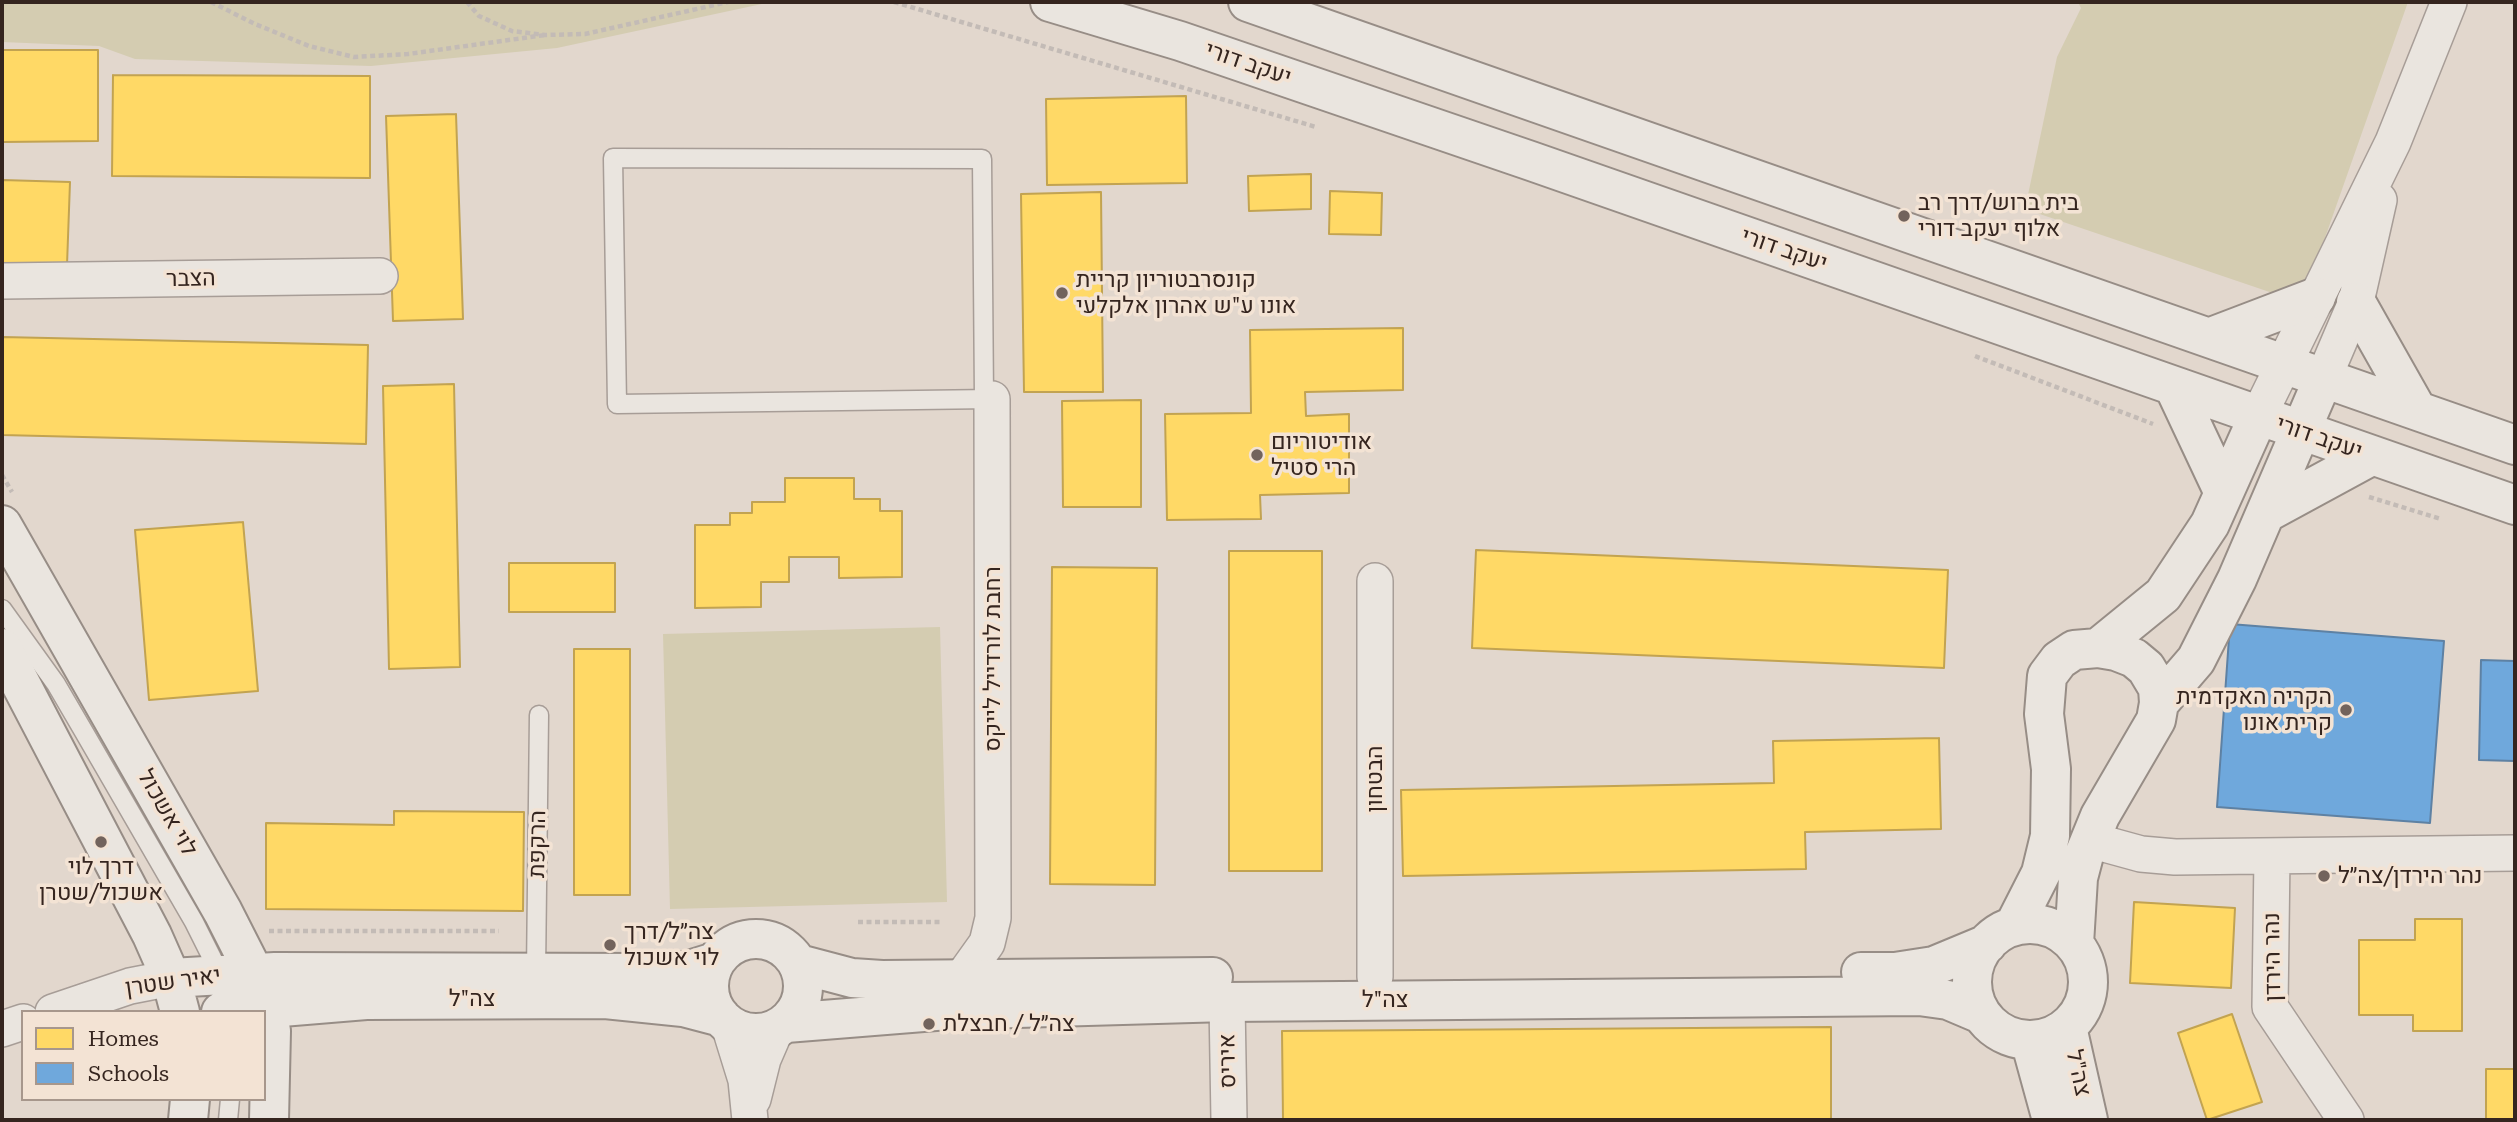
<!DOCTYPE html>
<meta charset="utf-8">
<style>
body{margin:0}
#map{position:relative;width:2517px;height:1122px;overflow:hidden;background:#e2d7cd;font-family:"Roboto Serif",serif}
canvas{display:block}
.frame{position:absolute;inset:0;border:4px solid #35251f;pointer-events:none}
.legend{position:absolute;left:21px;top:1010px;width:245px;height:91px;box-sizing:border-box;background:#f3e3d4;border:2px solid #a7978c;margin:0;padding:9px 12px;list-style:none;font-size:21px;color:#35251f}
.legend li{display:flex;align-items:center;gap:14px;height:35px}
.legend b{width:35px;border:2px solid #a7978c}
</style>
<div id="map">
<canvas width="2517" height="1122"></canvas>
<div class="frame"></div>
<ul class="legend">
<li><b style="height:19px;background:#ffd966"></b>Homes</li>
<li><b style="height:19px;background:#6fa8dc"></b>Schools</li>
</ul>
</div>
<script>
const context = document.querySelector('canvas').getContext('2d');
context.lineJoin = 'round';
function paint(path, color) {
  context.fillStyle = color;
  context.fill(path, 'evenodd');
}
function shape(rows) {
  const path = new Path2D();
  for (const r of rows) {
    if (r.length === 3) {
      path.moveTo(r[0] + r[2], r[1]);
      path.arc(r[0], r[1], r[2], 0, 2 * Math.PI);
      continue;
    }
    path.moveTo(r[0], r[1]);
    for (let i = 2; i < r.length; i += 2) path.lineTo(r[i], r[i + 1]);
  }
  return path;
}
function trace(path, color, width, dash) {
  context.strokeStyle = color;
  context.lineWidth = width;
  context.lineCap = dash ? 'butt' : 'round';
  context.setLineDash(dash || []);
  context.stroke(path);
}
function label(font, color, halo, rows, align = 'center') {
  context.font = font + ' "Roboto Serif",Heebo,serif';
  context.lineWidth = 7;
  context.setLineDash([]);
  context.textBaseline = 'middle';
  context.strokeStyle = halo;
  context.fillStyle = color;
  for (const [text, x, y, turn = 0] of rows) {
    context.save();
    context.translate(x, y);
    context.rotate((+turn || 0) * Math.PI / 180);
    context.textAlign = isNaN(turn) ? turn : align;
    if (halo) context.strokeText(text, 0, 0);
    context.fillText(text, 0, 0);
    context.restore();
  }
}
paint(shape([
 [2,2,771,2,557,48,371,66,135,59,99,46,2,42],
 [2078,2,2408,2,2302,303,2025,209,2057,57,2081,8],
 [940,627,947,902,670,909,663,634]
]), '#d4ccb1');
const homes = shape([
 [2,50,98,50,98,141,2,142,2,50],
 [113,75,370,76,370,178,112,176,113,75],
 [1186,96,1187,183,1047,185,1046,99,1186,96],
 [456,114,463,319,393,321,386,116,456,114],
 [1311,174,1311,209,1249,211,1248,176,1311,174],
 [2,180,70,182,67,265,2,263,2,180],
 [1330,191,1382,193,1381,235,1329,234,1330,191],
 [1101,192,1103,392,1024,392,1021,194,1101,192],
 [1403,328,1403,390,1305,392,1306,416,1349,414,1349,493,1260,495,1261,519,1167,520,1165,414,1251,413,1250,330,1403,328],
 [2,337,368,345,366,444,2,435,2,337],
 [454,384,460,667,389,669,383,386,454,384],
 [1141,400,1141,507,1063,507,1062,401,1141,400],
 [785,478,854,478,854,499,880,499,880,511,902,511,902,577,839,578,839,557,789,557,789,582,761,582,761,607,695,608,695,525,730,525,730,513,752,513,752,502,785,502,785,478],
 [243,522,258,691,149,700,135,530,243,522],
 [1476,550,1948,570,1944,668,1472,648,1476,550],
 [1229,551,1322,551,1322,871,1229,871,1229,551],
 [509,563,615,563,615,612,509,612,509,563],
 [1052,567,1157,568,1155,885,1050,884,1052,567],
 [574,649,630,649,630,895,574,895,574,649],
 [1939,738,1941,829,1805,832,1806,869,1403,876,1401,790,1774,783,1773,741,1939,738],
 [394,811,524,812,523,911,266,909,266,823,394,825,394,811],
 [2134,902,2235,908,2231,988,2130,983,2134,902],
 [2415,919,2462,919,2462,1031,2413,1031,2413,1015,2359,1015,2359,940,2415,940,2415,919],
 [2232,1014,2262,1102,2207,1120,2178,1033,2232,1014],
 [1831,1027,1831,1120,1283,1120,1282,1031,1831,1027],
 [2486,1069,2515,1069,2515,1120,2486,1120,2486,1069]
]);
paint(homes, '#ffd966');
trace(homes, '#c2a351', 2);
const schools = shape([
 [2230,624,2444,641,2430,823,2217,807,2230,624],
 [2481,660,2515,661,2515,761,2479,760,2481,660]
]);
paint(schools, '#6fa8dc');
trace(schools, '#5e81a3', 2);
const lane = shape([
 [984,399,982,159,613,158,617,404,992,399],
 [2,609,56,684,84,732,194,922,222,978],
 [536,972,539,715],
 [228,1120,230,1099]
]);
const street = shape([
 [2,281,380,276],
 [2324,377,2356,302,2379,200],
 [2258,417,2393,142,2449,2],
 [1375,581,1375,977],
 [2090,840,2141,854,2175,857,2515,853],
 [2272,856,2270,1007,2346,1120],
 [962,978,987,943,993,918,992,399],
 [1227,1002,1229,1120],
 [53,1012,130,986,171,978],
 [729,1025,746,1080,750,1120],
 [2,1029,23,1022],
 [753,1099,763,1059,776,1029]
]);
const secondary = shape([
 [1050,2,1180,41,1531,161,2515,505],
 [1248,2,2515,445],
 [2356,302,2417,410],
 [2211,337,2316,297],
 [2175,389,2223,491],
 [2266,513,2371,456],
 [2,525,223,912,254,973,267,1007,271,1031,269,1120],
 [2,648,152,935,171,978,180,1012],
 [2098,648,2163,595,2210,524,2258,417],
 [2159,703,2196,660,2237,579,2324,377],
 [2030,982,58],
 [2014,926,2041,873,2050,836,2051,769,2044,714,2047,676,2059,660,2074,650,2098,648,2116,651,2134,658,2146,668,2158,688,2159,703,2156,720,2100,816,2084,855,2078,878,2074,944],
 [756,986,47],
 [799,964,852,978,882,980,1213,977],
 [1861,972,1895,972,1934,966,1987,944],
 [171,978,275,972,653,973,686,971,715,962],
 [221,1012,366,1000,605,999,683,1007,721,1017],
 [786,1023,948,1010,1227,1002,1919,996,1948,1000,1981,1014],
 [2067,1027,2088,1120],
 [2030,1040,2052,1120],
 [188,1120,190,1099]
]);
trace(lane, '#a79d97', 21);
trace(street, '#a79d97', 38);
trace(secondary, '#978d86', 42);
trace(shape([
 [211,2,255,24,309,46,354,57,408,54,545,35],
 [467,2,479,16,512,31,545,35,585,34,728,2],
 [894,2,1316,127],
 [1975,356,2153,424],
 [2,475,12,492],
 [2369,497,2441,519],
 [858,922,943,922],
 [269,931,499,931]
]), '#c3bbb6', 4.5, [5, 3.5]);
trace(lane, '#eae5df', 18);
trace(street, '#eae5df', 35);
trace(secondary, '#eae5df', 38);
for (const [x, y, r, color] of [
 [1904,216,7,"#72635c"],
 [1062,293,7,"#72635c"],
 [1257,455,7,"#72635c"],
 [2346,710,7,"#72635c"],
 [101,842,7,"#72635c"],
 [2324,876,7,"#72635c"],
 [610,945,7,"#72635c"],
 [929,1024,7,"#72635c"]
]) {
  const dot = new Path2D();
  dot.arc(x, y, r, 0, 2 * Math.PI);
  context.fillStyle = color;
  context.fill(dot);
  trace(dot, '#f3e3d4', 2.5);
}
label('23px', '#35251f', '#f3e3d4', [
 ["יעקב דורי",1248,64,19],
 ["יעקב דורי",1784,250,19],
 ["הצבר",191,279,-1],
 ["יעקב דורי",2319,438,19],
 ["רחבת לורדייל לייקס",993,659,-90],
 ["הבטחון",1375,779,-90],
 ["לוי אשכול",167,813,60],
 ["הרקפת",538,844,-89],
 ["נהר הירדן",2273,957,-91],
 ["יאיר שטרן",173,982,-8],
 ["צה\"ל",472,999],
 ["צה\"ל",1385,1000],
 ["איריס",1228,1061,-91],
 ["צה\"ל",2078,1073,78]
]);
label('23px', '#35251f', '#f3e3d4', [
 ["בית ברוש/דרך רב",1918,203],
 ["אלוף יעקב דורי",1918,229],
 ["קונסרבטוריון קריית",1076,280],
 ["אונו ע\"ש אהרון אלקלעי",1076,306],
 ["אודיטוריום",1271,442],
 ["הרי סטיל",1271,468],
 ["הקריה האקדמית",2332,697,"right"],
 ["קרית אונו",2332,723,"right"],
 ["דרך לוי",101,867,"center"],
 ["אשכול/שטרן",101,893,"center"],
 ["נהר הירדן/צה״ל",2338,876],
 ["צה״ל/דרך",624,932],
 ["לוי אשכול",624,958],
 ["צה״ל / חבצלת",943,1024]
], 'left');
</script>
